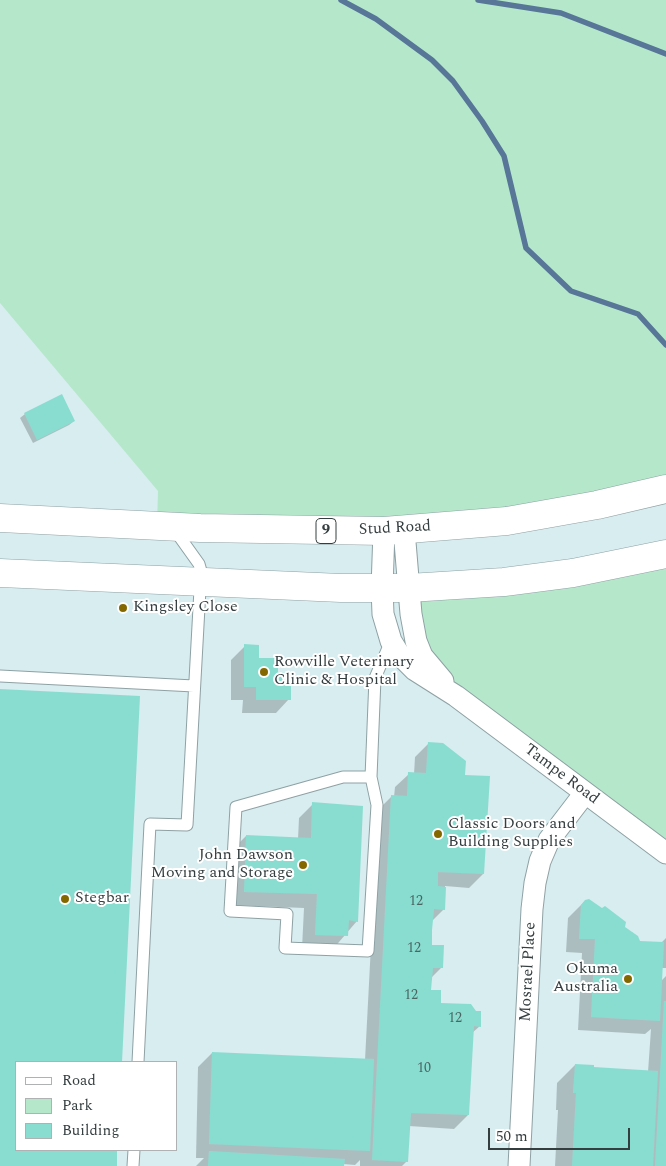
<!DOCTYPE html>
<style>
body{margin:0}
#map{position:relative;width:666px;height:1166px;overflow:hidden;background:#d8edf0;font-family:Spectral,serif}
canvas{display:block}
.legend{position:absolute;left:15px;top:1061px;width:162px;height:90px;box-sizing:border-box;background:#fff;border:1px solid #aeb2b2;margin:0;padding:6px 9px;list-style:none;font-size:15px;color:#353e3f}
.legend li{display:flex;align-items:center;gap:10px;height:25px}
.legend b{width:25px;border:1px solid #aeb2b2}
.scale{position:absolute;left:488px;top:1128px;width:142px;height:22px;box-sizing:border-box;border:2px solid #353e3f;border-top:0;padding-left:6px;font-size:15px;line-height:18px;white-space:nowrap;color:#353e3f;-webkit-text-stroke:4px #fff;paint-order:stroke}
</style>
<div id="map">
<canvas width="666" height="1166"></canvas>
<ul class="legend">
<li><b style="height:6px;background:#fff"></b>Road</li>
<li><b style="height:14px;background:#b5e8ca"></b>Park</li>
<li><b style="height:14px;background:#89ddd0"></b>Building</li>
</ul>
<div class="scale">50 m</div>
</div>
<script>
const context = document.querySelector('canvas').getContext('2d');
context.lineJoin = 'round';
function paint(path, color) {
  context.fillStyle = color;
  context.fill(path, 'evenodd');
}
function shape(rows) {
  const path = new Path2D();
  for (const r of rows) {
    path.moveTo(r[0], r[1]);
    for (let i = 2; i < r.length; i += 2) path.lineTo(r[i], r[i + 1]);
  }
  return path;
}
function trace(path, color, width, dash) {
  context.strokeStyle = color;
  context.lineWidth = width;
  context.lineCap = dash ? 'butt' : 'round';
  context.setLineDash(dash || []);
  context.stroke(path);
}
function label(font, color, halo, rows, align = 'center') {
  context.font = font + ' Spectral,serif';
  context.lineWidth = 4;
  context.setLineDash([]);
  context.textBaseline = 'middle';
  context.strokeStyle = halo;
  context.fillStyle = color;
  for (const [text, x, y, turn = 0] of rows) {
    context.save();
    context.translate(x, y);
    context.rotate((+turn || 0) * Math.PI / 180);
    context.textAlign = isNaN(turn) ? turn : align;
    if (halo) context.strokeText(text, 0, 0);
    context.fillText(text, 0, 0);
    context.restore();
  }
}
paint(shape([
 [0,0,666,0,666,489,507,521,157,525,158,491,0,303],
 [666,554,666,853,585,793,422,656,409,588]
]), '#b5e8ca');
paint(shape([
 [25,414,74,421,69,425,33,443,20,418],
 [245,646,258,659,276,673,289,699,276,713,242,713,243,700,231,700,231,660],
 [0,690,139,697,121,1062,16,1062,16,1150,116,1150,115,1166,0,1166],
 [429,743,464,776,483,874,469,888,445,886,444,909,432,921,430,946,441,968,430,979,429,991,440,1004,480,1026,472,1033,468,1115,454,1129,409,1126,407,1161,402,1166,360,1166,360,1160,355,1165,343,1164,343,1166,196,1166,204,1158,196,1158,198,1067,212,1053,365,1060,378,810,392,796,394,797,395,787,409,774,414,774,415,757],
 [313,804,357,921,333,949,302,948,304,908,230,905,232,850,246,836,298,839,299,818],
 [585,901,624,927,639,942,661,943,666,938,666,968,662,968,661,981,666,976,666,1166,555,1166,558,1110,556,1110,557,1083,575,1065,592,1069,648,1072,651,1029,645,1034,578,1030,582,953,566,952,568,918]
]), '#0003');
trace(shape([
 [341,0,376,19,432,60,453,81,482,121,504,156,526,248,571,291,638,314,666,345],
 [478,0,561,13,666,54]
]), '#577698', 5.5);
paint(shape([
 [62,394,75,421,37,440,24,413],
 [244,644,259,645,259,658,278,658,278,672,291,672,291,700,256,700,256,687,244,687],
 [0,689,140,696,122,1062,16,1062,16,1150,117,1150,117,1166,0,1166],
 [428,742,443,743,466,761,465,775,490,776,484,874,438,872,438,886,446,887,445,910,434,909,432,930,432,945,444,945,443,968,433,968,431,990,441,990,441,1003,471,1004,476,1011,481,1011,481,1027,474,1026,469,1115,411,1113,408,1162,372,1160,391,795,407,796,408,772,426,773],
 [312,802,363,806,358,922,349,920,348,936,315,935,317,894,244,892,246,835,311,838],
 [589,899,602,908,605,906,626,922,625,927,638,936,640,941,664,942,660,1021,591,1017,595,939,579,939,581,905,585,900],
 [664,1001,666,1001,666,1166,655,1166],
 [212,1052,374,1059,370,1151,209,1144],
 [575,1064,594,1065,594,1067,658,1071,653,1166,572,1166,576,1093,573,1093],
 [209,1151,345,1159,344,1166,208,1166]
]), '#89ddd0');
const lane = shape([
 [0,676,194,686],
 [371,777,343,777,236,807,230,911,287,914,285,948,368,951,377,805,371,777,375,678,391,641],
 [138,1062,150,824,187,825,201,571,199,564,174,529],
 [133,1166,134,1150]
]);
const street = shape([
 [404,530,411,614,416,641,422,656,443,681],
 [384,531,382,588,383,614,391,641,399,654,415,670,456,696,666,853],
 [519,1166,532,909,535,883,540,861,549,840,585,793]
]);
const highway = shape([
 [0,518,200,528,384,531,507,521,597,505,666,489],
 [0,573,341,588,409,588,504,582,573,573,666,554]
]);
trace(lane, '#8ea1a4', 13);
trace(street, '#8ea1a4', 23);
trace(highway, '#8ea1a4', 29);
trace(lane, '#fff', 11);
trace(street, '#fff', 21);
trace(highway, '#fff', 28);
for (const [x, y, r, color] of [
 [123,608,5,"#856700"],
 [264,672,5,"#856700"],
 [438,834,5,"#856700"],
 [303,865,5,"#856700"],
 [65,899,5,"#856700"],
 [628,979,5,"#856700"]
]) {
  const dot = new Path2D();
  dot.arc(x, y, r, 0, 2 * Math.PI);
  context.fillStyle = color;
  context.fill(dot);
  trace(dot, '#fff', 2);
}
label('14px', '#4a6663', null, [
 ["12",416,902],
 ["12",414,949],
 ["12",411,996],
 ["12",455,1019],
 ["10",424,1069]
]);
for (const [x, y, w] of [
 [326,531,20]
]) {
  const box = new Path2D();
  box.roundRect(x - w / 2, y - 12.5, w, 25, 4);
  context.fillStyle = '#fff';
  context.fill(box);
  trace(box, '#353e3f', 1);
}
label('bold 15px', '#353e3f', null, [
 ["9",326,531]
]);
label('16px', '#353e3f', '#fff', [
 ["Stud Road",395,529,-3],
 ["Tampe Road",561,775,37],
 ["Mosrael Place",529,972,-87]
]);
label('16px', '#353e3f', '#fff', [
 ["Kingsley Close",133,608],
 ["Rowville Veterinary",274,663],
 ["Clinic & Hospital",274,681],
 ["Classic Doors and",448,825],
 ["Building Supplies",448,843],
 ["John Dawson",293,856,"right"],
 ["Moving and Storage",293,874,"right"],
 ["Stegbar",75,899],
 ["Okuma",618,970,"right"],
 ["Australia",618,988,"right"]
], 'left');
</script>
